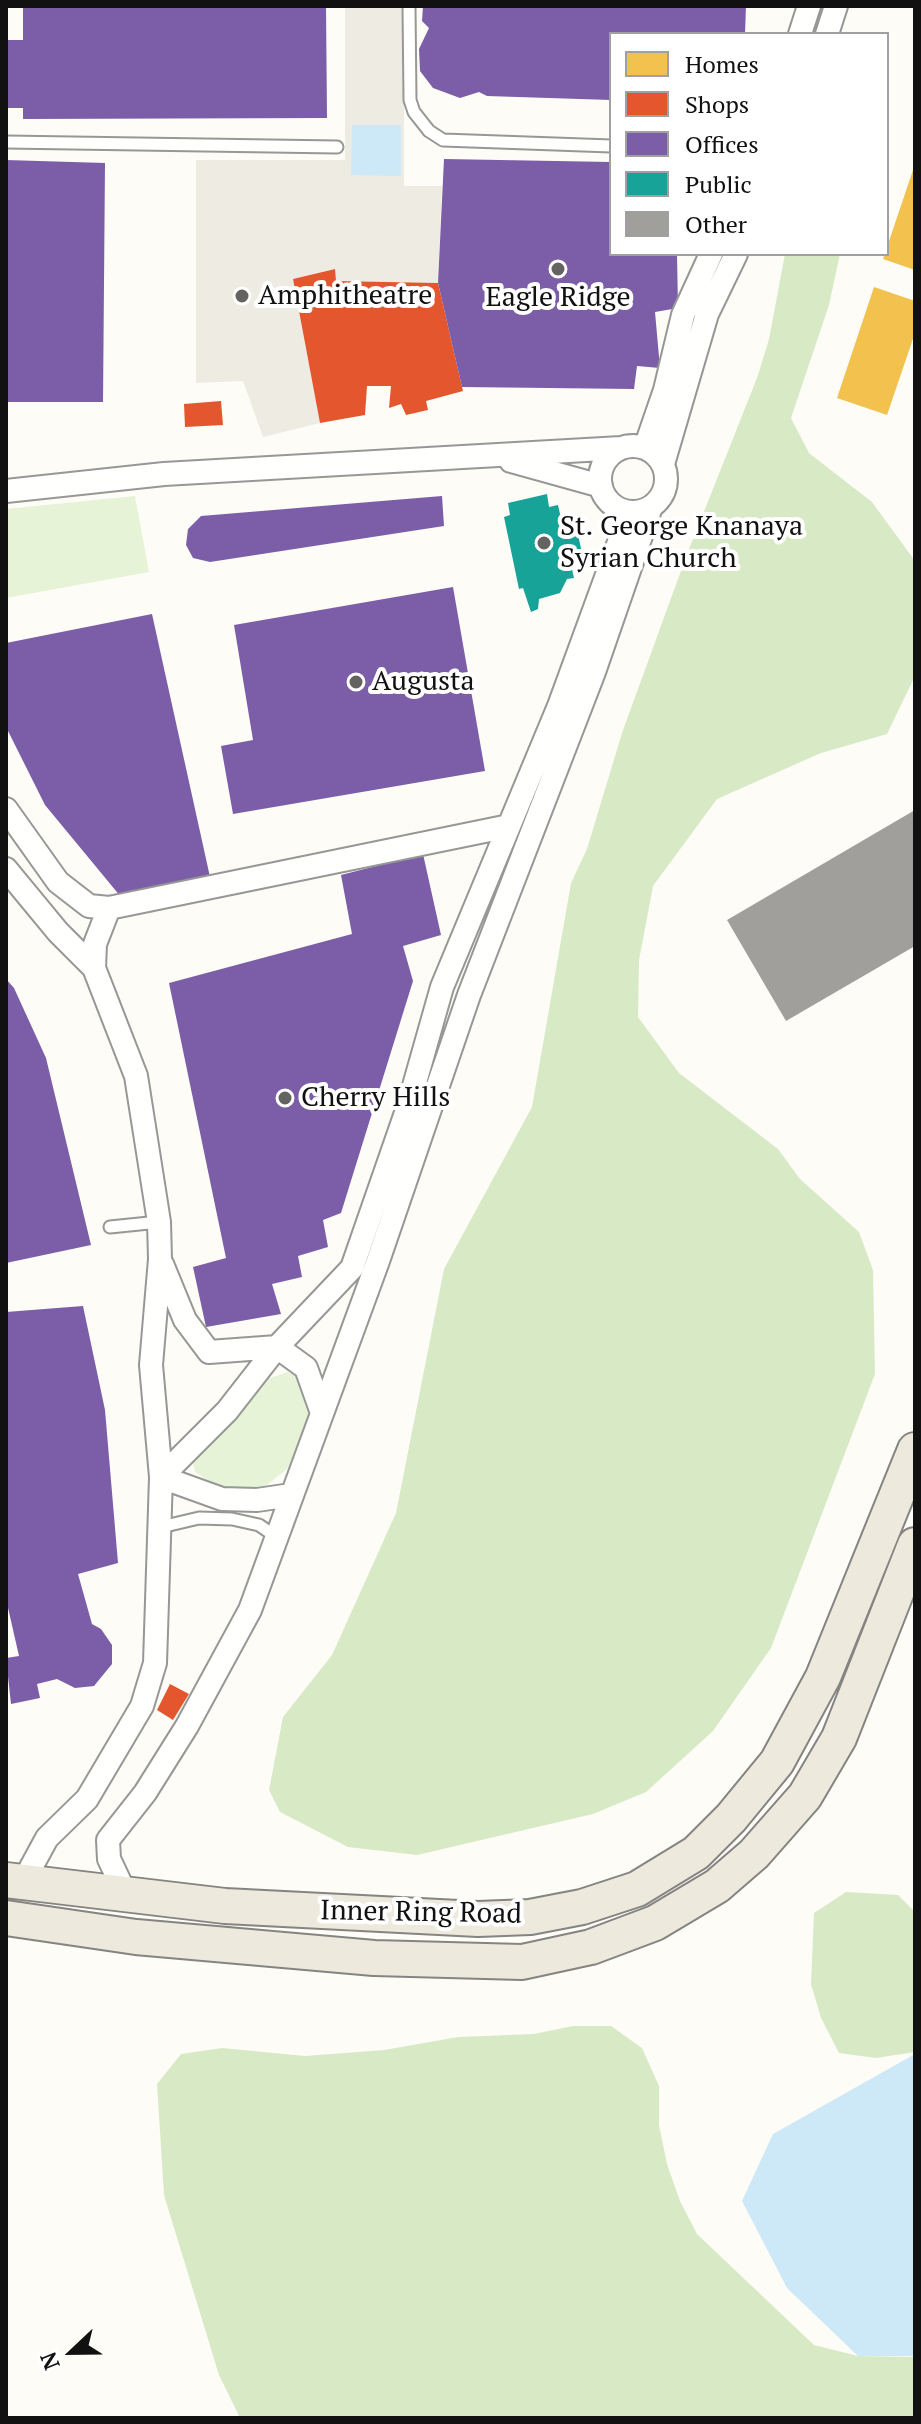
<!DOCTYPE html>
<style>
body{margin:0}
#map{position:relative;width:921px;height:2424px;overflow:hidden;background:#fdfcf7;font-family:"PT Serif",serif}
canvas{display:block}
.frame{position:absolute;inset:0;border:8px solid #111;pointer-events:none}
.legend{position:absolute;left:609px;top:32px;width:280px;height:224px;box-sizing:border-box;background:#fff;border:2px solid #a0a0a0;margin:0;padding:10px 14px;list-style:none;font-size:24px;color:#111}
.legend li{display:flex;align-items:center;gap:16px;height:40px}
.legend b{width:40px;border:2px solid #a0a0a0}
.north{position:absolute;left:32px;top:2312px;width:80px;height:80px;-webkit-text-stroke:6px #fff;paint-order:stroke;rotate:248deg;font-size:22px;font-weight:700;line-height:32px;text-align:center;color:#111}
.north::after{content:'';display:block;margin:auto;width:28px;height:36px;background:#111;clip-path:polygon(50% 0,100% 100%,50% 72%,0 100%)}
</style>
<div id="map">
<canvas width="921" height="2424"></canvas>
<div class="frame"></div>
<ul class="legend">
<li><b style="height:22px;background:#f2c14e"></b>Homes</li>
<li><b style="height:22px;background:#e4572e"></b>Shops</li>
<li><b style="height:22px;background:#7b5ea7"></b>Offices</li>
<li><b style="height:22px;background:#17a398"></b>Public</li>
<li><b style="height:22px;background:#a19f9c"></b>Other</li>
</ul>
<div class="north">N</div>
</div>
<script>
const context = document.querySelector('canvas').getContext('2d');
context.lineJoin = 'round';
function paint(path, color) {
  context.fillStyle = color;
  context.fill(path, 'evenodd');
}
function shape(rows) {
  const path = new Path2D();
  for (const r of rows) {
    if (r.length === 3) {
      path.moveTo(r[0] + r[2], r[1]);
      path.arc(r[0], r[1], r[2], 0, 2 * Math.PI);
      continue;
    }
    path.moveTo(r[0], r[1]);
    for (let i = 2; i < r.length; i += 2) path.lineTo(r[i], r[i + 1]);
  }
  return path;
}
function trace(path, color, width, dash) {
  context.strokeStyle = color;
  context.lineWidth = width;
  context.lineCap = dash ? 'butt' : 'round';
  context.setLineDash(dash || []);
  context.stroke(path);
}
function label(font, color, halo, rows, align = 'center') {
  context.font = font + ' "PT Serif",serif';
  context.lineWidth = 8;
  context.setLineDash([]);
  context.textBaseline = 'middle';
  context.strokeStyle = halo;
  context.fillStyle = color;
  for (const [text, x, y, turn = 0] of rows) {
    context.save();
    context.translate(x, y);
    context.rotate((+turn || 0) * Math.PI / 180);
    context.textAlign = isNaN(turn) ? turn : align;
    if (halo) context.strokeText(text, 0, 0);
    context.fillText(text, 0, 0);
    context.restore();
  }
}
paint(shape([
 [135,496,149,572,6,598,6,509],
 [288,1372,301,1378,308,1392,309,1415,307,1430,287,1469,267,1485,243,1490,217,1486,195,1472,192,1460,198,1450,267,1379]
]), '#e7f3d7');
paint(shape([
 [785,254,840,254,829,305,791,418,809,453,872,502,915,561,915,676,887,734,821,753,717,799,653,886,639,960,638,1017,679,1073,778,1149,800,1179,859,1232,873,1270,875,1374,771,1648,713,1731,646,1792,593,1814,417,1855,348,1847,280,1812,269,1790,283,1717,332,1655,396,1513,444,1269,532,1107,571,883,587,849,622,733,686,557,757,378,769,339],
 [846,1892,898,1895,915,1912,915,2052,876,2058,839,2053,821,2018,811,1984,814,1913],
 [573,2026,611,2026,642,2048,659,2086,659,2125,667,2164,680,2201,697,2234,814,2345,858,2356,915,2357,915,2418,240,2418,219,2375,164,2195,157,2084,181,2054,222,2048,305,2056,384,2050,458,2037,534,2034]
]), '#d8eac5');
paint(shape([
 [345,6,404,6,404,186,442,186,438,283,336,281,334,269,293,279,320,423,263,437,243,381,196,383,196,160,345,160]
]), '#edebe2');
paint(shape([
 [352,125,401,125,401,176,351,175],
 [915,2054,915,2356,858,2356,787,2288,742,2201,773,2134]
]), '#cde8f7');
paint(shape([
 [915,164,915,270,883,259],
 [874,287,915,301,915,333,887,415,837,398]
]), '#f2c14e');
paint(shape([
 [335,269,336,281,438,283,463,391,426,401,428,410,406,415,401,404,389,408,391,386,367,386,365,415,320,423,293,279],
 [221,401,223,425,185,427,184,404],
 [170,1684,189,1694,173,1720,157,1710]
]), '#e4572e');
paint(shape([
 [23,6,326,6,327,118,23,119,23,108,6,108,6,40,23,40],
 [423,6,746,6,745,34,611,34,611,100,487,96,479,92,460,98,433,88,420,71,419,49,429,28,422,21],
 [444,159,611,162,611,254,677,254,678,308,655,312,660,368,637,366,634,389,462,387,438,283],
 [6,160,105,163,103,402,6,402],
 [442,496,444,526,210,562,193,558,186,545,188,529,201,516],
 [453,587,485,771,233,814,221,746,253,740,234,625],
 [152,614,210,877,121,897,45,805,6,727,6,643],
 [423,854,441,935,403,946,413,981,341,1213,323,1220,328,1247,298,1256,302,1277,272,1284,281,1314,206,1327,193,1267,226,1258,169,983,352,934,341,875],
 [6,979,14,988,46,1058,91,1245,6,1263],
 [83,1306,105,1410,118,1563,78,1574,92,1624,101,1629,112,1645,112,1664,94,1686,75,1688,57,1679,37,1684,40,1698,11,1704,6,1658,19,1656,6,1599,6,1312]
]), '#7b5ea7');
paint(shape([
 [547,494,549,507,558,505,564,532,577,530,582,553,569,556,574,578,567,579,560,593,539,599,538,609,531,612,523,588,519,589,504,517,510,515,508,503]
]), '#17a398');
paint(shape([
 [915,810,915,946,786,1021,727,920]
]), '#a19f9c');
const lane = shape([
 [409,6,410,100,414,112,429,131,443,140,611,146],
 [6,142,337,147],
 [110,1227,159,1222],
 [161,1527,199,1518,232,1519,259,1525,275,1536]
]);
const street = shape([
 [800,34,809,6],
 [827,34,836,6],
 [633,479,33],
 [645,448,665,390,683,315,711,254],
 [511,461,601,486],
 [663,464,707,314,736,254],
 [6,491,164,474,621,448],
 [6,809,58,882,89,906,109,908,509,826],
 [6,869,58,932,94,968],
 [162,1264,185,1320,209,1352,277,1347,306,1368,322,1413],
 [291,1495,257,1500,222,1499,161,1477,227,1411,277,1347,352,1268,408,1107,442,987,559,706,630,512],
 [22,1884,47,1838,87,1799,142,1706,155,1663,161,1477,151,1365,160,1259,159,1222,136,1076,94,968,95,944,109,908],
 [127,1897,109,1859,108,1840,145,1793,187,1726,250,1610,378,1261,469,995,594,672,651,507]
]);
const primary = shape([
 [6,1880,225,1906,478,1919,530,1917,582,1907,637,1889,696,1853,731,1818,777,1762,823,1677,915,1450],
 [6,1918,136,1937,374,1958,522,1962,591,1947,655,1923,717,1886,754,1854,805,1796,839,1738,915,1545]
]);
trace(lane, '#979795', 15);
trace(street, '#979795', 26);
trace(primary, '#858482', 38);
trace(lane, '#fffffe', 11);
trace(street, '#fffffe', 22);
trace(primary, '#ede9dc', 34);
for (const [x, y, r, color] of [
 [558,269,8,"#646362"],
 [242,296,8,"#646362"],
 [544,543,8,"#646362"],
 [356,682,8,"#646362"],
 [285,1098,8,"#646362"]
]) {
  const dot = new Path2D();
  dot.arc(x, y, r, 0, 2 * Math.PI);
  context.fillStyle = color;
  context.fill(dot);
  trace(dot, '#fff', 3);
}
label('28px', '#111', '#fff', [
 ["Amphitheatre",258,296],
 ["Eagle Ridge",558,298,"center"],
 ["St. George Knanaya",560,527],
 ["Syrian Church",560,559],
 ["Augusta",372,682],
 ["Cherry Hills",301,1098]
], 'left');
label('28px', '#111', '#fff', [
 ["Inner Ring Road",421,1913,1]
]);
</script>
